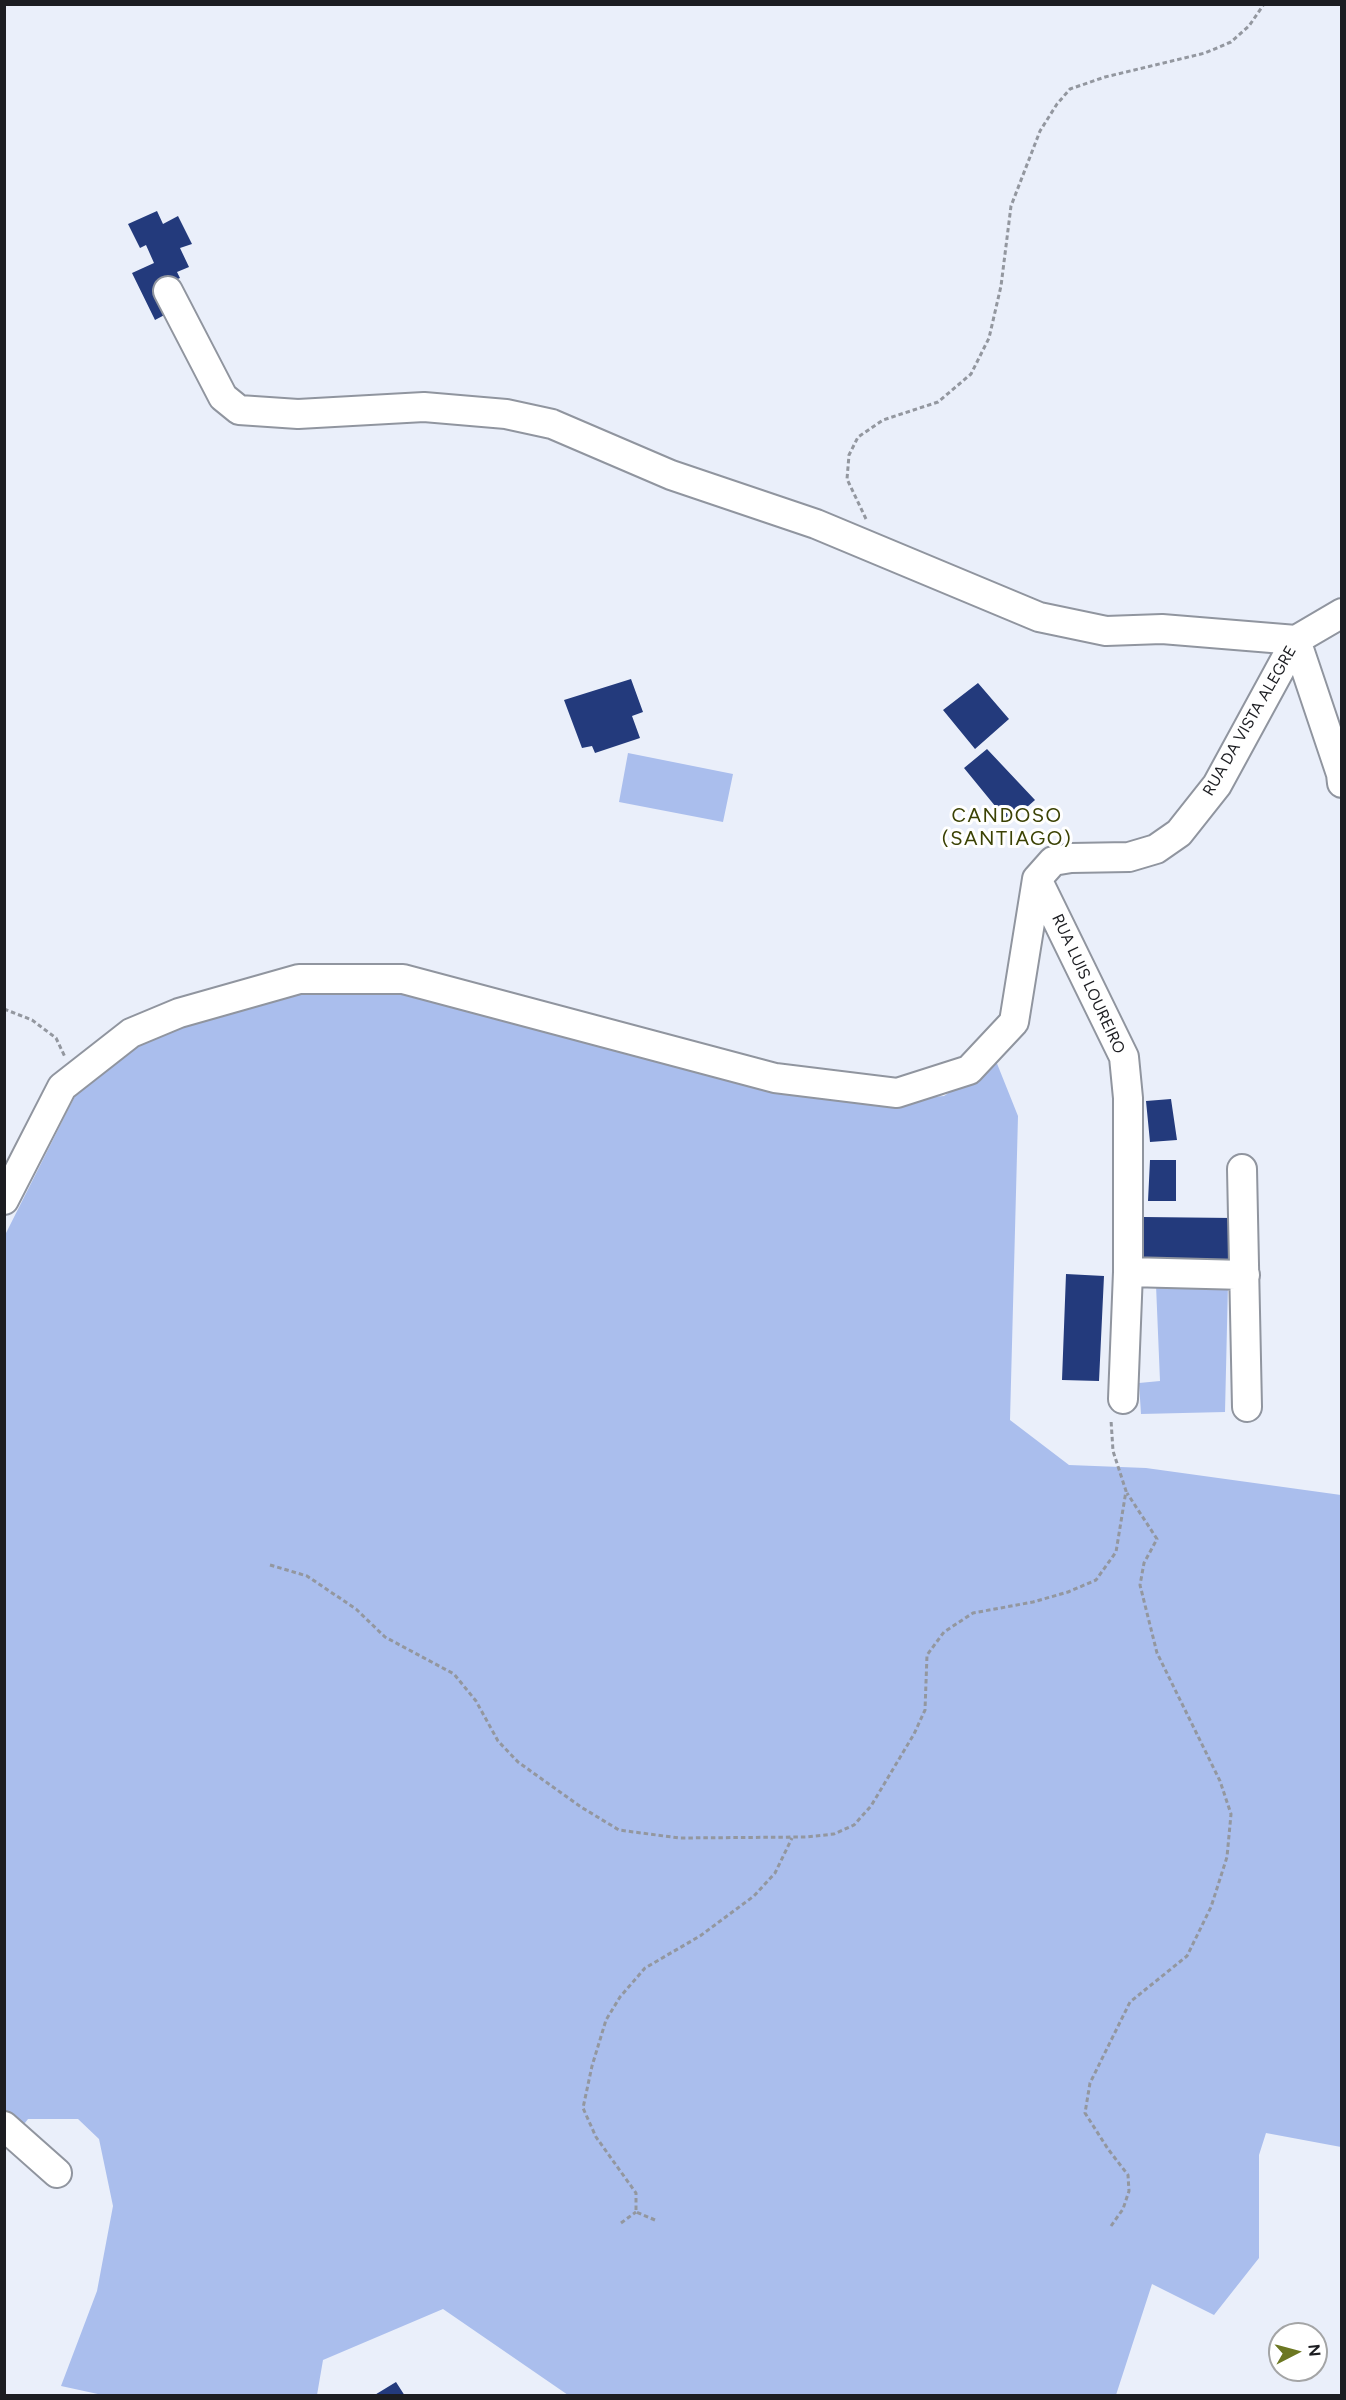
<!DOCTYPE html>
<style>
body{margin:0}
#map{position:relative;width:1346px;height:2400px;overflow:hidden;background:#eaeffa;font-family:Figtree,sans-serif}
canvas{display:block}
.frame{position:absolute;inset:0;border:6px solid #1c1d21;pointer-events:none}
.north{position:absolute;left:1268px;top:2322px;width:60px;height:60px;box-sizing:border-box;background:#fff;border:2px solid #a4a5a6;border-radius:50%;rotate:84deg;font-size:16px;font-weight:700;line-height:24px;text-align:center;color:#1c1d21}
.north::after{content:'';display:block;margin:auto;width:21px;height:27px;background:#6c7722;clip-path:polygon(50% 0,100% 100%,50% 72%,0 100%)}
</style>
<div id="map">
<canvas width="1346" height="2400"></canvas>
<div class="frame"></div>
<div class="north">N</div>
</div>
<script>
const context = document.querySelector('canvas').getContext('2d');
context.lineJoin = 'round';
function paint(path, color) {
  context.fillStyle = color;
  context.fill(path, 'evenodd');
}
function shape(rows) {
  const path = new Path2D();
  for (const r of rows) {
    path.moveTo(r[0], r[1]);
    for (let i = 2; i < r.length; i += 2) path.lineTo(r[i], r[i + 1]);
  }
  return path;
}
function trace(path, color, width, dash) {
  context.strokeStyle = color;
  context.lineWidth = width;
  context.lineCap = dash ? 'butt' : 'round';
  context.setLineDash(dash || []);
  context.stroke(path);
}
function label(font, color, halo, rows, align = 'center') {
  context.font = font + ' Figtree,sans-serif';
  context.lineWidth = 6;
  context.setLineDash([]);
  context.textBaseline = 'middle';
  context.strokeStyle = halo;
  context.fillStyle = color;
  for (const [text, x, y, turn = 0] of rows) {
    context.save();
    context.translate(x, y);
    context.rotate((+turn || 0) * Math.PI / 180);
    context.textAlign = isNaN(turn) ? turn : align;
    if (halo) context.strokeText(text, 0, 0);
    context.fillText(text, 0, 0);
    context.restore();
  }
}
paint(shape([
 [628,753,733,774,723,822,619,802],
 [313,989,409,992,614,1050,756,1086,873,1102,944,1096,996,1061,1018,1116,1010,1420,1069,1465,1146,1468,1341,1495,1341,2147,1266,2133,1259,2155,1259,2258,1214,2315,1152,2284,1116,2395,568,2395,443,2309,323,2360,317,2395,107,2396,61,2386,97,2291,113,2206,99,2139,78,2119,28,2119,5,2149,5,1235,75,1096,140,1045,216,1013],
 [1228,1284,1225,1412,1141,1414,1139,1383,1160,1381,1156,1285]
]), '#aabeed');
paint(shape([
 [157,211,163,224,178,216,192,244,180,248,189,267,177,272,180,278,159,287,172,311,155,320,132,273,154,263,146,245,140,248,128,224],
 [631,679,643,712,632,716,640,738,595,753,592,746,582,748,564,700],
 [978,683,1009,719,975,749,943,710],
 [987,749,1035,800,1009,823,964,768],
 [1171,1099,1177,1140,1150,1142,1146,1101],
 [1150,1160,1176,1160,1176,1201,1148,1201],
 [1144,1217,1233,1218,1232,1267,1143,1265],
 [1066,1274,1104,1276,1099,1381,1062,1380],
 [396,2382,405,2396,373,2396]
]), '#233a7c');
const minor = shape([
 [168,291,223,397,239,410,298,414,424,407,506,414,552,424,671,475,816,524,1039,617,1106,631,1162,629,1296,640],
 [1296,640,1341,774,1342,783],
 [1037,879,1124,1057,1128,1098,1128,1272,1123,1399],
 [1037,879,1053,861,1071,858,1129,857,1156,849,1179,833,1217,785,1296,640,1342,613],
 [1242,1169,1247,1407],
 [4,1200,62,1087,131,1033,179,1013,299,979,403,979,775,1078,897,1093,969,1070,1014,1022,1037,879],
 [1128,1272,1245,1275],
 [4,2126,57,2173]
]);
trace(minor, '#90959f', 32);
trace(shape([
 [866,519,847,479,849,455,858,437,883,420,938,402,971,374,989,338,1001,286,1011,206,1040,131,1057,104,1070,89,1105,77,1205,53,1231,42,1249,26,1264,4],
 [4,1009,32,1020,56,1038,65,1057],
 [270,1565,307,1576,356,1609,385,1637,454,1674,476,1701,498,1741,518,1762,581,1807,619,1830,679,1838,806,1837,834,1834,854,1825,871,1806,914,1734,925,1710,927,1655,944,1632,973,1613,1033,1602,1068,1592,1096,1580,1116,1552,1126,1491,1113,1451,1111,1420],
 [655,2220,636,2212,636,2193,596,2137,583,2108,592,2066,606,2020,620,1997,645,1968,700,1936,754,1896,775,1873,792,1838],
 [621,2223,636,2212],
 [1111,2226,1123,2209,1129,2191,1128,2175,1108,2149,1085,2113,1090,2083,1130,2002,1187,1956,1211,1907,1227,1857,1231,1814,1220,1781,1157,1653,1140,1585,1144,1563,1157,1539,1127,1493]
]), '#93979f', 3, [4.5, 3]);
trace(minor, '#fff', 28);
label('16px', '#1c1d21', '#fff', [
 ["RUA DA VISTA ALEGRE",1250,721,-60],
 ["RUA LUIS LOUREIRO",1088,984,65]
]);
context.letterSpacing = '1.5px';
label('20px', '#3b4204', '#fff', [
 ["CANDOSO",1007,816],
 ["(SANTIAGO)",1007,839]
]);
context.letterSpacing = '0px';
</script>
